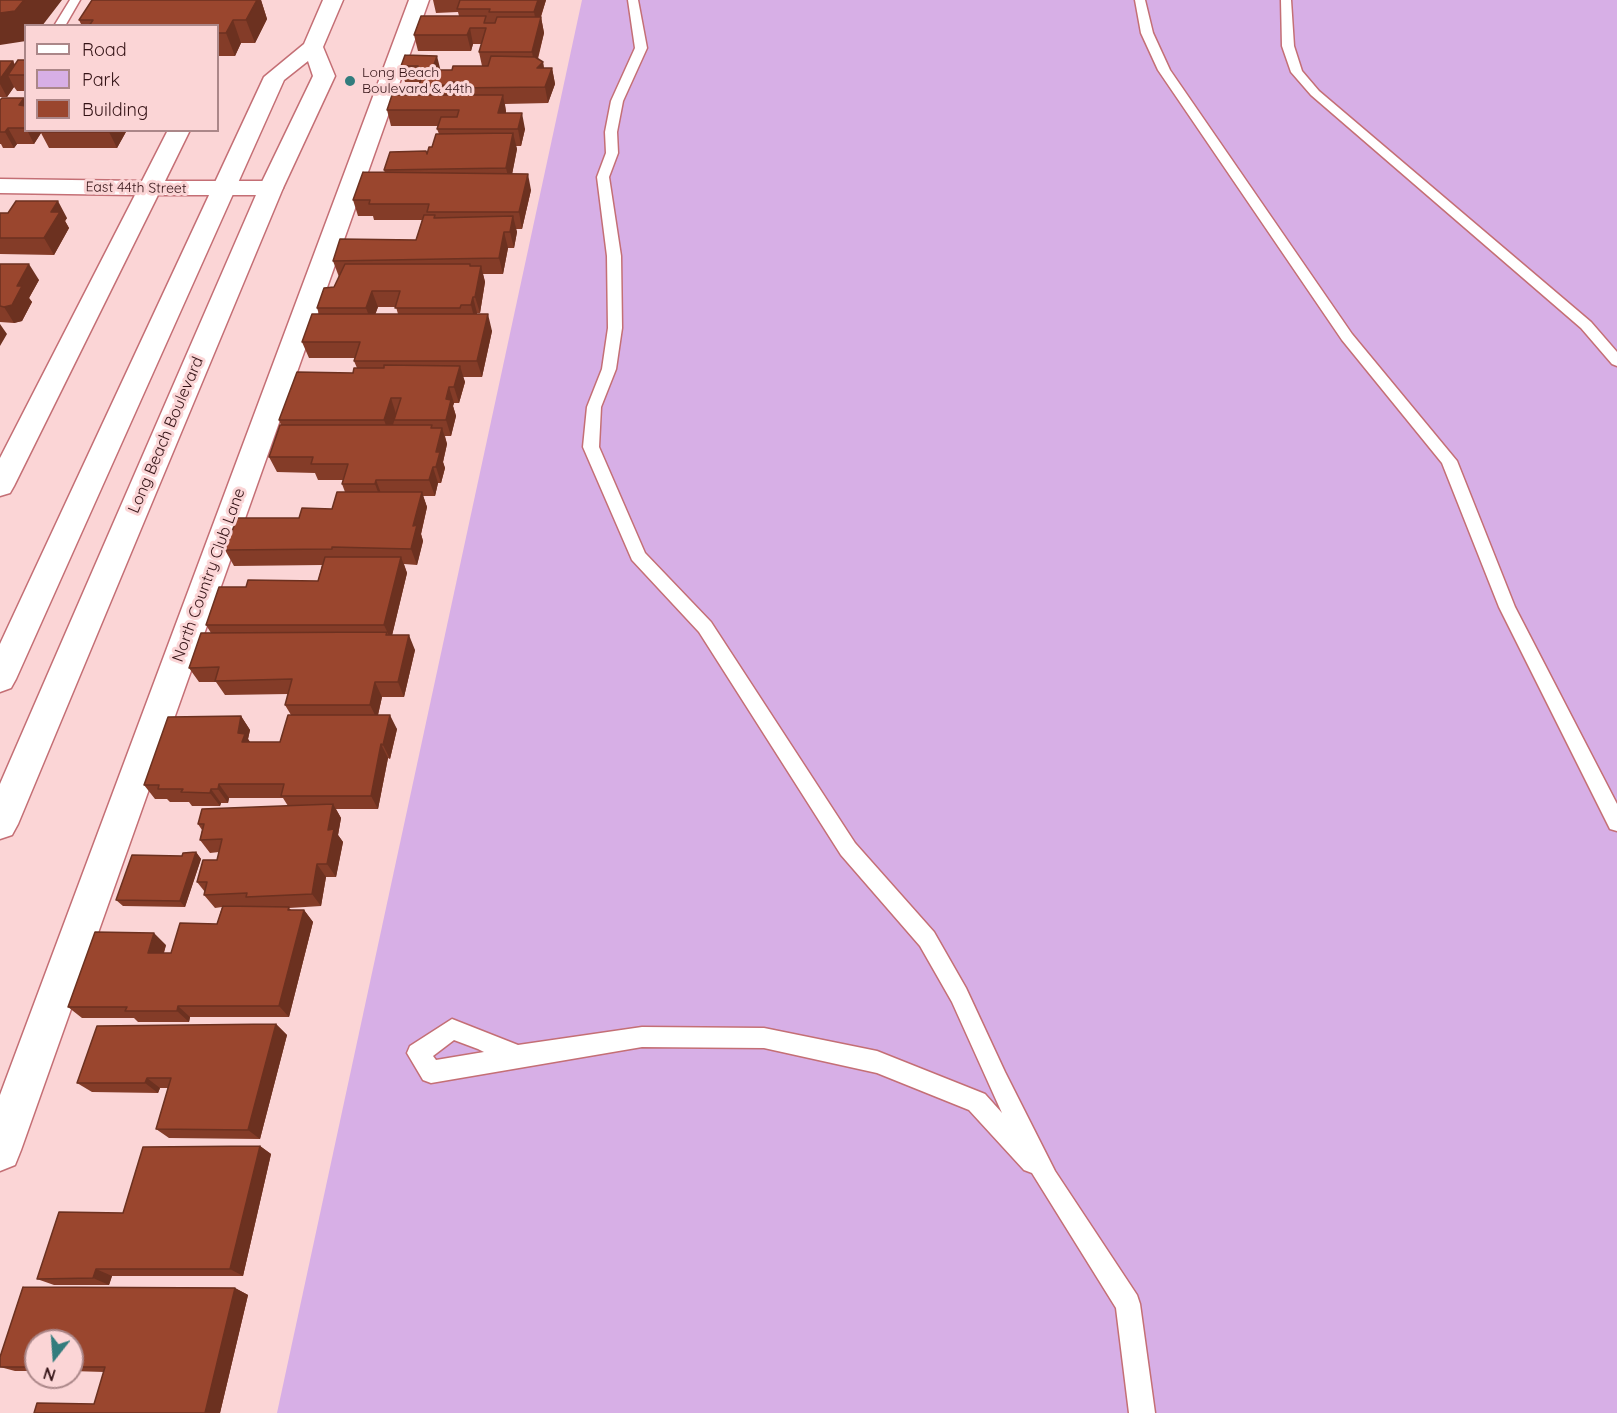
<!DOCTYPE html>
<style>
body{margin:0}
#map{position:relative;width:1617px;height:1413px;overflow:hidden;background:#fbd5d6;font-family:Quicksand,sans-serif}
canvas{display:block}
.legend{position:absolute;left:24px;top:24px;width:195px;height:108px;box-sizing:border-box;background:#fbd5d6;border:2px solid #ab8789;margin:0;padding:8px 10px;list-style:none;font-size:18px;color:#341316}
.legend li{display:flex;align-items:center;gap:12px;height:30px}
.legend b{width:30px;border:2px solid #ab8789}
.north{position:absolute;left:24px;top:1329px;width:60px;height:60px;box-sizing:border-box;background:#fbd5d6;border:2px solid #ab8789;border-radius:50%;rotate:197deg;font-size:16px;font-weight:700;line-height:24px;text-align:center;color:#341316}
.north::after{content:'';display:block;margin:auto;width:21px;height:27px;background:#327c7d;clip-path:polygon(50% 0,100% 100%,50% 72%,0 100%)}
</style>
<div id="map">
<canvas width="1617" height="1413"></canvas>
<ul class="legend">
<li><b style="height:8px;background:#fff"></b>Road</li>
<li><b style="height:16px;background:#d7afe6"></b>Park</li>
<li><b style="height:16px;background:#9a462e"></b>Building</li>
</ul>
<div class="north">N</div>
</div>
<script>
const context = document.querySelector('canvas').getContext('2d');
context.lineJoin = 'round';
function paint(path, color) {
  context.fillStyle = color;
  context.fill(path, 'evenodd');
}
function shape(rows) {
  const path = new Path2D();
  for (const r of rows) {
    path.moveTo(r[0], r[1]);
    for (let i = 2; i < r.length; i += 2) path.lineTo(r[i], r[i + 1]);
  }
  return path;
}
function trace(path, color, width, dash) {
  context.strokeStyle = color;
  context.lineWidth = width;
  context.lineCap = dash ? 'butt' : 'round';
  context.setLineDash(dash || []);
  context.stroke(path);
}
function label(font, color, halo, rows, align = 'center') {
  context.font = font + ' Quicksand,sans-serif';
  context.lineWidth = 6;
  context.setLineDash([]);
  context.textBaseline = 'middle';
  context.strokeStyle = halo;
  context.fillStyle = color;
  for (const [text, x, y, turn = 0] of rows) {
    context.save();
    context.translate(x, y);
    context.rotate((+turn || 0) * Math.PI / 180);
    context.textAlign = isNaN(turn) ? turn : align;
    if (halo) context.strokeText(text, 0, 0);
    context.fillText(text, 0, 0);
    context.restore();
  }
}
paint(shape([
 [582,0,1617,0,1617,1413,277,1413]
]), '#d7afe6');
const service = shape([
 [70,0,80,0,65,26,54,26,70,0],
 [628,0,638,0,647,48,623,101,617,132,618,153,609,177,621,256,622,328,616,369,601,407,599,447,645,553,711,622,855,843,934,932,966,988,1005,1072,1055,1171,1137,1295,1140,1304,1155,1413,1129,1413,1116,1308,1032,1173,1024,1170,969,1110,877,1073,764,1048,642,1047,431,1083,423,1080,407,1053,410,1046,452,1019,518,1045,642,1027,764,1028,877,1051,985,1094,1002,1113,952,1002,920,946,841,855,699,632,632,560,583,447,587,407,602,369,608,328,607,256,597,177,606,153,605,132,611,101,635,48,628,0],
 [454,1040,478,1049,484,1052,436,1060,433,1056,454,1040],
 [1135,0,1145,0,1153,33,1170,70,1352,334,1457,461,1515,607,1617,804,1617,831,1610,829,1499,607,1442,463,1342,340,1158,70,1141,33,1135,0],
 [1281,0,1291,0,1294,46,1302,71,1319,91,1591,322,1617,352,1617,366,1612,364,1581,328,1311,95,1291,72,1282,46,1281,0]
]);
const minor = shape([
 [409,0,429,0,21,1150,15,1165,0,1171,0,1095,409,0],
 [168,130,190,130,165,181,271,181,279,183,283,188,279,193,271,195,158,195,14,486,10,493,0,496,0,458,135,195,0,193,0,179,142,181,168,130]
]);
const primary = shape([
 [323,0,343,0,323,47,335,76,283,188,18,824,12,835,0,839,0,784,259,188,313,76,308,61,284,80,16,679,11,688,0,692,0,644,264,77,304,44,323,0]
]);
trace(service, '#c46f75', 3);
trace(minor, '#c46f75', 3);
trace(primary, '#c46f75', 3);
paint(service, '#fff');
paint(minor, '#fff');
paint(primary, '#fff');
paint(shape([
 [261,0,267,19,255,43,241,43,235,56,218,56,218,26,82,26,79,20],
 [433,0,546,0,541,17,544,33,538,59,543,62,544,68,552,68,555,84,548,103,505,104,506,113,525,129,521,146,516,146,517,149,512,174,531,190,522,229,516,229,517,232,514,248,508,248,503,274,483,274,485,282,480,313,477,313,477,314,492,331,482,377,463,377,465,382,459,403,454,403,453,406,456,416,451,436,445,436,447,444,443,462,445,468,441,483,438,483,435,496,423,496,427,507,421,534,423,541,417,565,404,564,407,573,392,635,415,650,404,697,382,697,378,715,397,729,390,759,388,758,378,809,336,809,341,818,338,835,343,842,336,877,326,877,321,906,289,908,291,910,304,910,313,922,289,1017,190,1017,189,1022,138,1022,134,1018,82,1018,68,1007,166,945,164,953,171,953,217,924,222,907,215,908,204,895,205,892,197,882,217,860,219,852,210,853,200,840,202,830,198,824,288,806,283,798,229,798,228,803,221,803,220,806,192,806,189,802,170,802,167,799,155,799,144,785,241,716,250,730,248,739,250,742,280,742,291,715,285,705,288,694,225,695,216,682,199,682,189,668,211,633,206,625,246,587,318,581,322,565,234,566,225,550,299,518,332,509,345,492,342,484,343,480,318,480,315,473,277,472,269,457,281,425,279,420,353,373,357,368,354,361,355,358,309,358,302,342,319,314,317,308,334,287,339,277,333,261,416,240,422,220,374,220,373,216,358,216,353,200,385,173,384,170,427,154,432,147,439,134,437,129,438,126,391,126,387,110,421,95,419,82,405,82,401,66,405,55,440,70,452,70,482,66,479,52,482,44,473,44,471,51,418,51,414,35,459,16,458,12,436,13],
 [378,307,396,307,398,314,375,314],
 [26,60,26,91,17,91,14,87,7,97,0,97,0,61,13,61,15,65],
 [24,98,26,100,26,130,127,130,117,148,49,148,41,133,34,144,17,144,14,148,3,148,1,144,0,144,0,100],
 [0,213,67,218,65,221,69,228,54,255,0,254],
 [0,264,39,280,29,298,32,302,22,321,14,323,0,322],
 [196,852,201,859,185,907,123,906,116,900,182,856],
 [276,1024,287,1035,260,1139,169,1138,156,1129,168,1088,160,1088,158,1093,92,1092,77,1083],
 [260,1146,271,1154,243,1276,112,1276,109,1285,54,1285,37,1279,123,1213],
 [23,1287,235,1288,248,1295,220,1413,34,1413,37,1403,94,1404,104,1372,72,1371,72,1341,36,1341,36,1371,15,1371,0,1367,0,1357]
]), '#843c28');
paint(shape([
 [24,0,62,0,42,26,26,26,26,41,0,45,0,13],
 [248,0,261,0,267,19,255,43,246,20],
 [538,0,546,0,537,28,534,12],
 [541,17,544,33,535,68,532,52],
 [233,20,241,43,235,56,226,33],
 [470,28,473,44,471,51,467,35],
 [437,56,441,72,436,86,432,70],
 [13,61,20,75,8,75,14,87,7,97,0,84,0,79],
 [543,62,545,78,537,68],
 [552,68,555,84,548,103,545,87],
 [451,82,455,98,454,102,450,85],
 [503,95,506,111,502,129,498,113],
 [24,98,26,100,26,117,19,105],
 [522,113,525,129,521,146,518,129],
 [8,128,17,144,14,148,5,132],
 [27,130,43,130,40,132,41,133,34,144],
 [110,130,127,130,117,148,109,132],
 [513,133,517,149,510,185,506,168],
 [528,174,531,190,522,229,519,212],
 [58,201,67,218,65,221,69,228,54,255,44,238,51,212],
 [513,216,517,232,514,248,510,232],
 [504,232,508,248,503,274,499,258],
 [29,264,39,280,29,298,32,302,22,321,14,323,4,307],
 [481,266,485,282,480,313,475,297],
 [372,291,378,307,372,324,366,308],
 [473,297,477,313,475,321,471,305],
 [488,314,492,331,482,377,477,361],
 [0,324,7,334,0,346],
 [460,366,465,382,459,403,454,387],
 [449,387,454,403,453,406,456,416,451,436,446,420,446,399],
 [391,398,396,414,390,436,384,420],
 [442,428,447,444,443,462,445,468,441,483,436,467,436,452],
 [433,467,438,483,435,496,429,480],
 [376,480,382,496,381,500,375,484],
 [422,492,427,507,421,534,423,541,417,565,411,549,413,526],
 [401,557,407,573,391,640,384,625],
 [409,635,415,650,404,697,398,682],
 [375,682,382,697,377,719,370,705],
 [390,715,397,729,390,759,383,745],
 [241,716,250,730,248,739,254,748,242,742,238,733],
 [381,744,388,758,378,809,371,796],
 [219,784,229,798,228,803,218,789],
 [211,789,221,803,220,806,210,793],
 [333,804,341,818,338,835,343,842,336,877,327,864,328,830],
 [196,852,201,859,185,907,180,901],
 [317,864,326,877,321,906,312,894],
 [304,910,313,922,289,1017,279,1006],
 [154,933,166,945,160,964,148,953],
 [178,1006,190,1017,189,1022,177,1011],
 [276,1024,287,1035,260,1139,248,1130],
 [147,1078,160,1088,158,1093,145,1083],
 [260,1146,271,1154,243,1276,230,1269],
 [96,1269,112,1276,109,1285,93,1278],
 [235,1288,248,1295,220,1413,205,1413]
]), '#6c3120');
const building = shape([
 [0,0,24,0,15,11,0,13,0,0],
 [92,0,257,0,246,20,233,20,226,33,218,33,218,26,89,26,93,20,79,20,92,0],
 [460,0,538,0,534,12,489,12,490,9,457,9,460,0],
 [421,16,486,16,484,23,495,23,497,17,541,17,532,52,479,52,486,28,470,28,467,35,414,35,421,16],
 [405,55,437,56,432,70,452,70,453,66,488,66,491,56,535,57,543,62,537,68,552,68,545,87,453,88,455,82,451,82,450,85,419,86,423,72,416,72,418,66,401,66,405,55],
 [18,60,26,60,26,75,8,75,18,60],
 [0,61,13,61,0,79,0,61],
 [392,95,503,95,498,113,522,113,518,129,437,129,441,117,457,117,459,110,387,110,392,95],
 [2,98,24,98,19,105,26,106,25,128,8,128,5,132,0,132,0,100,2,98],
 [41,130,110,130,109,132,40,132,41,130],
 [513,133,506,168,384,170,390,152,426,151,427,154,429,147,432,147,436,134,513,133],
 [363,172,528,174,519,212,427,212,429,204,369,204,370,200,353,200,363,172],
 [16,201,58,201,51,212,60,212,44,238,0,238,0,213,8,213,16,201],
 [424,215,435,215,434,218,513,216,510,232,504,232,499,258,333,261,340,239,416,240,424,215],
 [0,264,29,264,17,286,22,286,12,305,4,307,0,306,0,264],
 [345,264,470,264,470,266,481,266,475,297,473,297,471,305,461,305,460,308,395,308,400,291,372,291,366,308,317,308,324,288,334,287,345,264],
 [312,314,488,314,477,361,354,361,360,342,302,342,312,314],
 [384,365,460,366,454,387,449,387,446,399,451,400,446,420,394,420,401,398,391,398,384,420,279,420,297,372,353,373,354,368,384,368,384,365],
 [280,425,432,425,431,428,442,428,436,452,440,452,436,467,433,467,429,480,376,480,375,484,342,484,348,464,311,464,313,457,269,457,280,425],
 [337,492,422,492,413,526,417,525,411,549,332,547,332,549,225,550,237,518,299,518,302,508,332,509,337,492],
 [325,557,401,557,384,625,206,625,219,587,246,587,248,580,318,581,325,557],
 [387,632,386,635,409,635,398,682,375,682,370,705,285,705,292,679,215,681,219,667,189,668,201,633,387,632],
 [288,715,390,715,383,745,381,744,371,796,281,796,284,784,219,784,218,789,211,789,210,793,181,792,183,789,158,789,159,785,144,785,168,717,241,716,238,733,245,734,242,742,280,742,288,715],
 [333,804,328,830,334,829,327,864,317,864,312,894,246,897,247,893,204,895,207,882,197,882,203,860,217,860,222,839,200,840,204,824,198,824,202,809,333,804],
 [196,852,180,901,116,900,132,855,182,856,183,853,196,852],
 [223,906,289,907,288,910,304,910,279,1006,178,1006,177,1011,125,1011,127,1007,68,1007,95,932,154,933,148,953,171,953,180,923,217,924,223,906],
 [276,1024,248,1130,156,1129,171,1078,147,1078,145,1083,77,1083,97,1026,276,1024],
 [260,1146,230,1269,96,1269,93,1278,37,1279,59,1212,123,1213,143,1147,260,1146],
 [23,1287,235,1288,205,1413,34,1413,37,1403,94,1404,105,1367,72,1367,72,1341,36,1341,36,1367,0,1367,0,1357,23,1287]
]);
paint(building, '#9a462e');
trace(building, '#6c3120', 1.5);
for (const [x, y, r, color] of [
 [350,81,6,"#327c7d"]
]) {
  const dot = new Path2D();
  dot.arc(x, y, r, 0, 2 * Math.PI);
  context.fillStyle = color;
  context.fill(dot);
  trace(dot, '#fbd5d6', 2);
}
label('14px', '#341316', '#fbd5d6', [
 ["Long Beach",362,73],
 ["Boulevard & 44th",362,89]
], 'left');
label('14px', '#341316', '#fbd5d6', [
 ["East 44th Street",136,188,1]
]);
label('16px', '#341316', '#fbd5d6', [
 ["Long Beach Boulevard",166,435,-67],
 ["North Country Club Lane",209,575,-70]
]);
</script>
